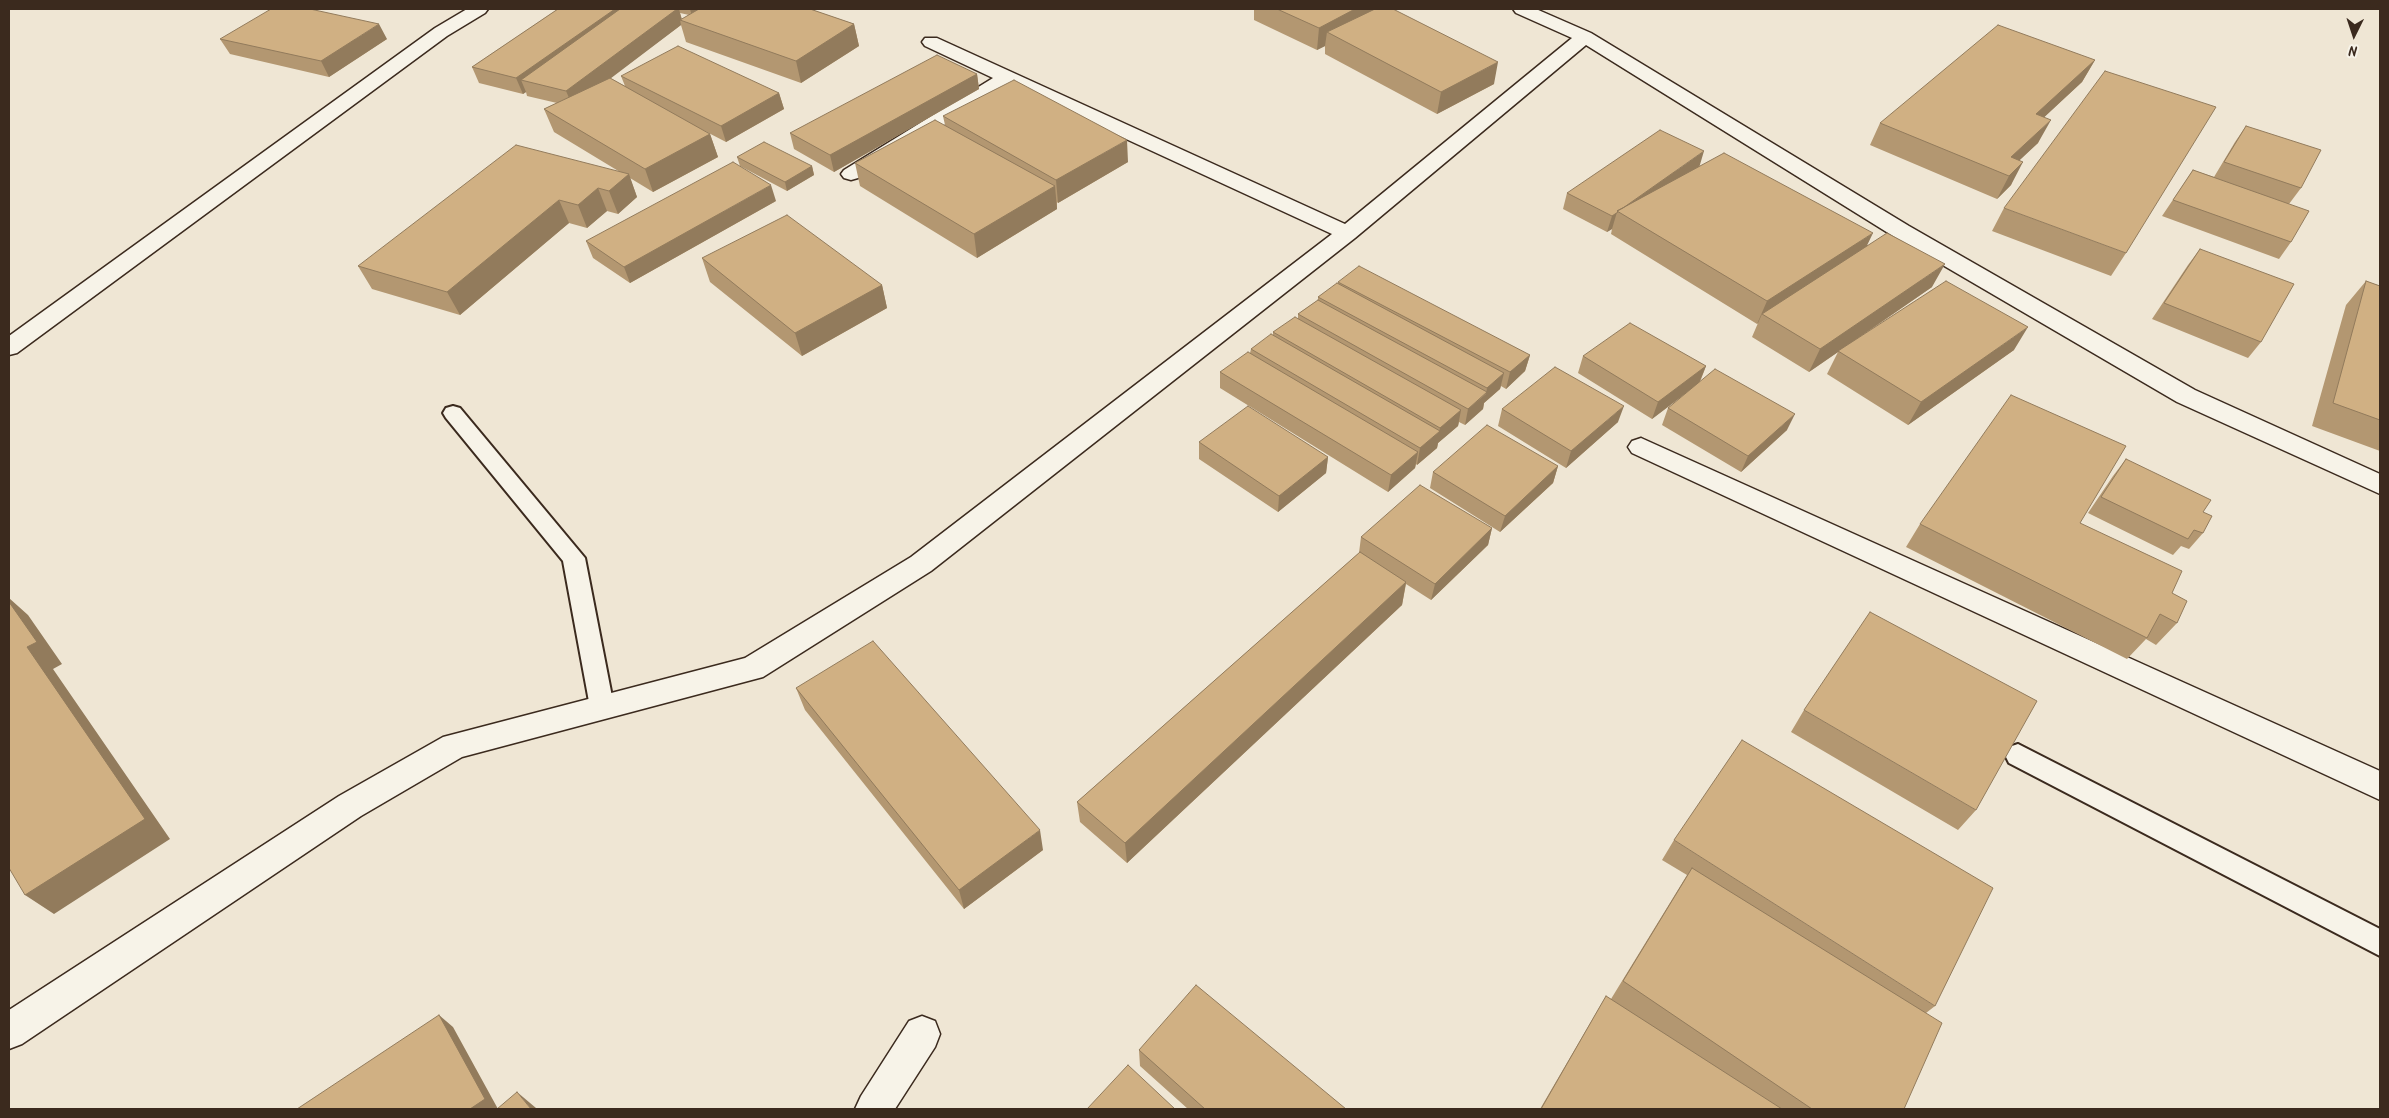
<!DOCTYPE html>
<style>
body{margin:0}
#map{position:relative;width:2389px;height:1118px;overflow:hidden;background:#efe6d4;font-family:Kalam,sans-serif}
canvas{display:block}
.frame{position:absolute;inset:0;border:10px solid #3b2a1e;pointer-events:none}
.north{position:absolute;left:2329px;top:10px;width:50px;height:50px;-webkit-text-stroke:4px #f7f3e8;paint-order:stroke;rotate:184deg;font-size:14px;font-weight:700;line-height:20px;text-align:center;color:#3b2a1e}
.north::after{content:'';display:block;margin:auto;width:18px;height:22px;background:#3b2a1e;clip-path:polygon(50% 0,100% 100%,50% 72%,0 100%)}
</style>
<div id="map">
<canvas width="2389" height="1118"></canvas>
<div class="frame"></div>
<div class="north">N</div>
</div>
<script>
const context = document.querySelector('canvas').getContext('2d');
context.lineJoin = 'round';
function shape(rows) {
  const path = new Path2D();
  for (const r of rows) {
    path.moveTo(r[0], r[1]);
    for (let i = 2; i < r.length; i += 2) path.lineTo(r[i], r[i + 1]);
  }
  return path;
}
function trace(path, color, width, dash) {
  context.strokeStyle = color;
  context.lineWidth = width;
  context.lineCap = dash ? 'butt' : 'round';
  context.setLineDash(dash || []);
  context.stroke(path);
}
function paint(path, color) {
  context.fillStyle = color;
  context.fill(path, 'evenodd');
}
const service = shape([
 [453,406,460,408,585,558,614,707,611,714,602,717,593,714,590,707,563,561,446,418,443,413,446,408,453,406],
 [2018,744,2380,929,2380,956,2009,763,2005,755,2009,747,2018,744]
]);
const minor = shape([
 [467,9,488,9,485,13,447,36,17,353,9,355,9,336,435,28,467,9],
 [1513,9,1536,9,1591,33,1909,226,2195,390,2380,474,2380,494,2177,402,1893,236,1586,45,1355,238,931,571,763,677,462,757,361,816,22,1044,9,1049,9,1010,339,796,443,737,745,658,911,557,1332,234,1009,85,858,178,851,180,844,178,841,174,844,170,993,78,925,46,922,42,925,38,937,38,1345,224,1572,38,1516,13,1513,9],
 [1641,438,2380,771,2380,800,1632,453,1628,447,1632,441,1641,438],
 [922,1016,935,1021,940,1034,935,1047,895,1109,855,1109,861,1096,909,1021,922,1016]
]);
trace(service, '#3b2a1e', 4);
trace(minor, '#3b2a1e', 3);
paint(service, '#f7f3e8');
paint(minor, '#f7f3e8');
paint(shape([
 [558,9,810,9,854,24,859,46,801,83,686,42,681,25,610,78,625,86,621,76,779,93,784,109,726,142,699,128,710,134,718,157,653,192,630,178,637,197,618,214,607,211,587,228,569,223,460,315,372,289,358,266,620,172,554,132,544,109,557,103,527,96,526,92,523,94,479,83,472,67],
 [680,13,689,15,682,19],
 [1254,9,1393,9,1494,84,1437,114,1325,54,1325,46,1317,50,1254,20],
 [220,39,387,39,329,77,230,54],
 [2095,60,2082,82,2044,117,2038,143,2019,160,2011,185,1997,199,1870,145,1880,123],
 [977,74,979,89,834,172,794,149,790,133],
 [943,116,1128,162,1058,203,1057,202,1057,209,977,258,860,186,855,163,945,125],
 [2246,126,2301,188,2289,204,2291,242,2279,259,2162,216,2193,170,2214,177,2235,142],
 [737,157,812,166,814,175,787,191,740,166],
 [1699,166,1867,245,1932,287,1856,340,2014,350,1908,425,1827,374,1838,352,1809,372,1752,337,1758,323,1757,324,1611,234,1612,229,1607,232,1563,209,1567,193],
 [776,201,630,283,593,258,586,241],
 [2004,208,2126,253,2111,276,1992,231],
 [2200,249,2261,342,2248,358,2152,319,2188,265],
 [702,258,882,285,887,308,802,356,710,282],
 [2366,281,2380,286,2380,451,2312,426,2346,305],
 [1338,282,1530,355,1525,371,1506,389,1501,386,1500,389,1484,403,1483,409,1465,425,1459,422,1458,426,1438,443,1437,448,1417,465,1416,464,1415,468,1388,492,1220,388,1220,372,1250,353,1251,349,1273,335,1273,332,1298,318,1298,314,1318,300,1318,297,1338,284],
 [1583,356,1706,366,1700,382,1787,430,1741,472,1662,425,1668,408,1693,388,1652,419,1578,373],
 [1502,409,1618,422,1566,468,1498,426],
 [1199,442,1328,457,1326,473,1278,512,1199,459],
 [2126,459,2203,512,2203,533,2189,549,2181,546,2173,555,2088,513,2113,476],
 [1558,466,1553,483,1500,532,1430,488,1433,472],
 [2080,523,2172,593,2177,623,2156,645,2146,639,2127,659,1906,547,1920,524],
 [1492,528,1488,545,1431,600,1406,584,1402,605,1127,863,1080,822,1077,802,1359,553,1361,537],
 [796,688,1043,850,964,909,805,710],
 [1804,710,1976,810,1958,830,1791,732],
 [1674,840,1935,1006,1926,1013,1904,1109,1540,1109,1606,996,1611,999,1687,875,1662,860],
 [1139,1050,1346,1109,1188,1109,1140,1066]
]), '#b39771');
paint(shape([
 [615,9,633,9,521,80,526,92,523,94,516,78],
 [677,9,679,9,682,21,680,20,681,25,573,107,566,91],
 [690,9,702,9,692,16],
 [1355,9,1392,9,1327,32,1325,46,1317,50,1319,28],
 [379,24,387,39,329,77,321,61],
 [854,24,859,46,801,83,796,61],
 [2095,60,2082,82,2023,137,2036,114],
 [1498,62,1494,84,1437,114,1441,92],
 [977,74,979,89,834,172,830,155],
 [779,93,784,109,726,142,721,126],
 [2051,120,2038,143,2005,174,2011,157],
 [710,134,718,157,653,192,645,169],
 [1127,140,1128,162,1058,203,1056,180],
 [1704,151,1699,168,1618,212],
 [2023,162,2011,185,1997,199,2009,176],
 [812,166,814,175,787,191,785,182],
 [629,174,637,197,618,214,609,191],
 [771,185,776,201,630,283,624,267],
 [1055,186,1057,209,977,258,974,234],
 [598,188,607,211,587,228,578,205],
 [559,200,569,223,460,315,447,292],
 [1617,212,1612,229,1607,232,1612,216],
 [1873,233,1862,256,1762,314,1758,323,1757,324,1767,301],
 [1945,264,1932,287,1839,351,1838,351,1838,352,1809,372,1820,349],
 [882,285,887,308,802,356,795,333],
 [2028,327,2014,350,1908,425,1921,402],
 [1530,355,1525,371,1506,389,1510,372],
 [1706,366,1699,383,1652,419,1658,402],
 [1504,373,1500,389,1484,403,1483,409,1465,425,1468,409,1486,394,1487,388],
 [1624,406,1618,422,1566,468,1571,451],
 [1461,410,1458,426,1438,443,1437,448,1417,465,1420,448,1439,432,1440,428],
 [1795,414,1787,430,1741,472,1748,456],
 [1418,452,1415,468,1388,492,1391,475],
 [1328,457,1326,473,1278,512,1279,496],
 [1558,466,1553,483,1500,532,1505,516],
 [1492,528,1488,545,1431,600,1435,584],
 [1406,582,1402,605,1127,863,1125,843],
 [9,598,28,615,62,664,53,669,170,839,54,914,25,895],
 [1040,830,1043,850,964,909,959,890],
 [439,1015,453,1027,498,1109,470,1109],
 [517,1092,536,1108,537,1109,531,1109]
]), '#927b5c');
const building = shape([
 [271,9,310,9,379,24,321,61,220,39,271,9],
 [558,9,615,9,516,78,472,67,558,9],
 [620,9,677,9,566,91,521,80,620,9],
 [699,9,810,9,854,24,796,61,680,20,699,9],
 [1277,9,1355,9,1319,28,1277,9],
 [1375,9,1393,9,1498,62,1441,92,1327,32,1375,9],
 [1998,25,2095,60,2036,114,2051,120,2011,157,2023,162,2009,176,1880,123,1998,25],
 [678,46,779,93,721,126,621,76,678,46],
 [937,55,977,74,830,155,790,133,937,55],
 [2105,71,2216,107,2126,253,2004,208,2105,71],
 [610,78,710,134,645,169,544,109,610,78],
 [1014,80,1127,140,1056,180,943,116,1014,80],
 [935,120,1055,186,974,234,855,163,935,120],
 [2246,126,2321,150,2301,188,2224,162,2246,126],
 [1660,130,1704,151,1623,208,1617,211,1618,212,1612,216,1567,193,1660,130],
 [764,142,812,166,785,182,737,157,764,142],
 [516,145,629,174,609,191,598,188,578,205,559,200,447,292,358,266,516,145],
 [1724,153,1873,233,1767,301,1617,211,1724,153],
 [733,162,771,185,624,267,586,241,733,162],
 [2193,170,2309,211,2291,242,2173,200,2193,170],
 [787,215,882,285,795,333,702,258,787,215],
 [1887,233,1945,264,1820,349,1762,314,1887,233],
 [2200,249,2294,284,2261,342,2164,303,2200,249],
 [1359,266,1530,355,1510,372,1338,282,1359,266],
 [1946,281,2028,327,1921,402,1838,351,1946,281],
 [2366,281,2380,286,2380,420,2333,403,2366,281],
 [1337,283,1504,373,1487,388,1318,297,1337,283],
 [1318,300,1487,392,1468,409,1298,314,1318,300],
 [1295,317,1461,410,1440,428,1273,332,1295,317],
 [1630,323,1706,366,1658,402,1583,356,1630,323],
 [1271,334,1440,431,1420,448,1251,349,1271,334],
 [1248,352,1418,452,1391,475,1220,372,1248,352],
 [1555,367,1624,406,1571,451,1502,409,1555,367],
 [1715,369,1795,414,1748,456,1668,408,1715,369],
 [2011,395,2126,446,2080,523,2182,571,2172,593,2187,601,2177,623,2160,614,2147,638,1920,524,2011,395],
 [1248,406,1328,457,1279,496,1199,442,1248,406],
 [1487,425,1558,466,1505,516,1433,472,1487,425],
 [2126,459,2211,500,2203,512,2212,516,2203,533,2194,530,2188,539,2101,497,2126,459],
 [1420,485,1492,528,1435,584,1361,537,1420,485],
 [1360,552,1406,582,1125,843,1077,802,1360,552],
 [9,602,37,642,27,647,145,819,25,895,9,868,9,602],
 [1870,612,2037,701,1976,810,1804,710,1870,612],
 [873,641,1040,830,959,890,796,688,873,641],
 [1742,740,1993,888,1935,1006,1674,840,1742,740],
 [1692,868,1942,1023,1904,1109,1812,1109,1623,981,1692,868],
 [1196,985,1346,1109,1205,1109,1139,1050,1196,985],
 [1606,996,1782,1109,1541,1109,1606,996],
 [439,1015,485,1099,470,1109,297,1109,439,1015],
 [1128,1065,1175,1109,1087,1109,1128,1065],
 [517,1092,531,1109,497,1109,517,1092]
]);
paint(building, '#d0b083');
trace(building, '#927b5c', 1);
</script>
